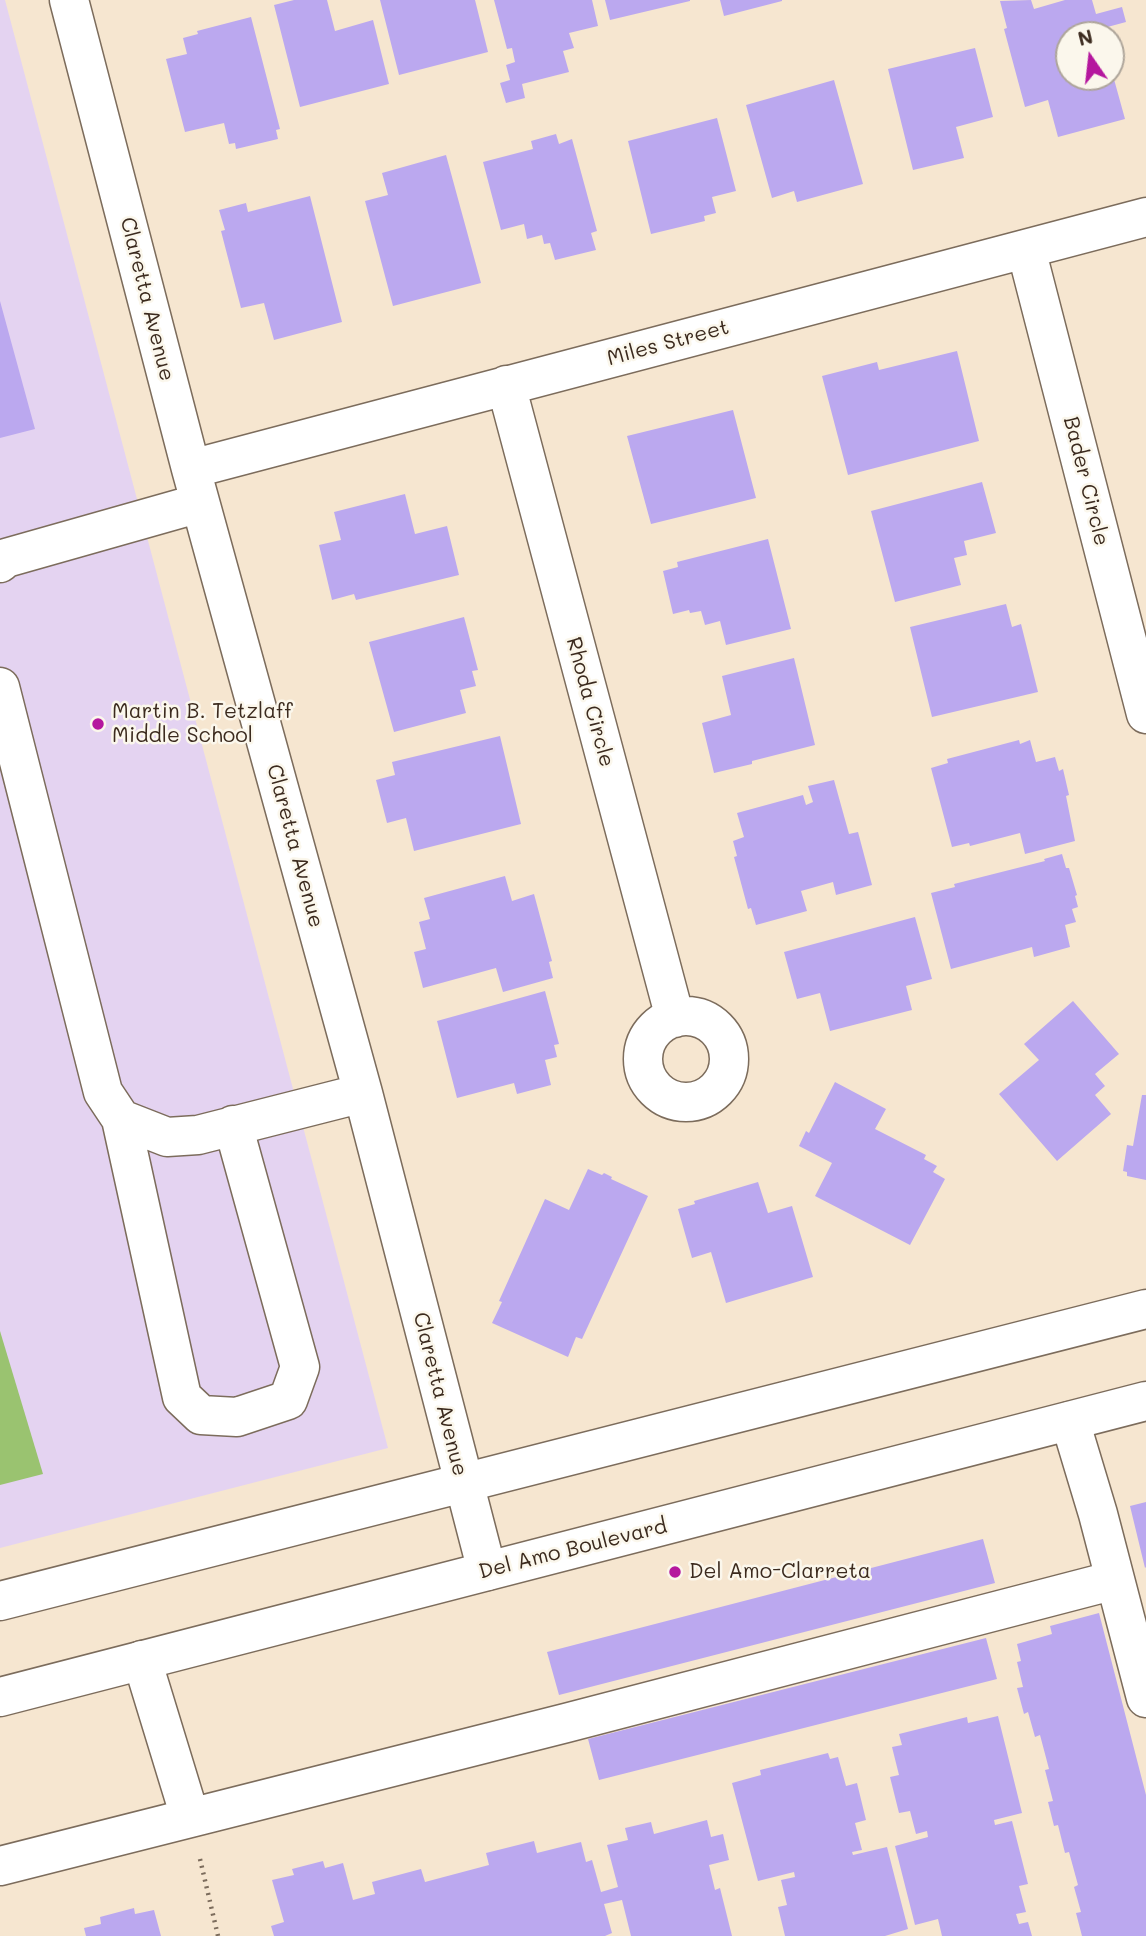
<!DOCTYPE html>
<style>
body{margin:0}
#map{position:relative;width:1146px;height:1936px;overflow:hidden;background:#f6e6d0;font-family:Mali,sans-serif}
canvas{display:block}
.north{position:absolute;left:1055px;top:21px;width:70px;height:70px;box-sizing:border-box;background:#fbf7ec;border:2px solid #aea59a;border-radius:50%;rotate:346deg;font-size:19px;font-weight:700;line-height:28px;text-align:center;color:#3b2a1e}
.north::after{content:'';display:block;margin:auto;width:24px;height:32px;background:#b5179e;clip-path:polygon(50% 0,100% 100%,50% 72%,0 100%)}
</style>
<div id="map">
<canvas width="1146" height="1936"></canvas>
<div class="north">N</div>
</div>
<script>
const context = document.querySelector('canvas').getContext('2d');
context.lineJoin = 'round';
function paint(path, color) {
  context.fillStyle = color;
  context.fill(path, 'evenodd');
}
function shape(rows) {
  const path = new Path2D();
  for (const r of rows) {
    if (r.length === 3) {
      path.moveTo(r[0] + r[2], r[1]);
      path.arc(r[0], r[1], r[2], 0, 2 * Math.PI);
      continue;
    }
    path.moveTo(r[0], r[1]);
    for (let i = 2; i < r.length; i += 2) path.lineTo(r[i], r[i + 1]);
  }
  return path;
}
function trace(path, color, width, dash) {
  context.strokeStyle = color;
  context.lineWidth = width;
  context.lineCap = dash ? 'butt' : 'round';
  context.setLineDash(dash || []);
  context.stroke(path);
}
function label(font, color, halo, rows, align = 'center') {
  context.font = font + ' Mali,sans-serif';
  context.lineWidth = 5;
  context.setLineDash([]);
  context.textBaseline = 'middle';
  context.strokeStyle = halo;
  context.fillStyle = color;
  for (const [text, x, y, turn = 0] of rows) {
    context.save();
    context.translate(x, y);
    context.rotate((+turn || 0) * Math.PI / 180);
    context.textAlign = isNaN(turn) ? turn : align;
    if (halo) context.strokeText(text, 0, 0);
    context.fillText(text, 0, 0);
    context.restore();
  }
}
paint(shape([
 [0,0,5,0,388,1448,0,1548]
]), '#e4d3f1');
paint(shape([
 [0,1331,43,1474,0,1485]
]), '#9ac370');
paint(shape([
 [294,0,327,0,335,31,373,20,389,84,300,107,274,5],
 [380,0,475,0,488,52,399,75],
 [494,0,592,0,598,26,569,33,574,48,563,51,569,72,522,84,525,98,506,103,500,83,510,80,506,65,515,62,512,48,507,49],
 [605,0,690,0,690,1,610,20],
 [720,0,782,0,782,1,724,16],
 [1031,0,1034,9,1065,0,1092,0,1096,14,1122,7,1126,22,1100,29,1102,35,1069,35,1069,77,1111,77,1112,72,1125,119,1058,137,1048,100,1025,107,1004,29,1007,28,1000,1],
 [251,17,280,129,276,130,278,139,236,149,235,143,229,144,224,123,185,132,166,59,187,54,183,38,198,34,197,31],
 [975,48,993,117,956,127,964,158,913,170,888,69],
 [834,80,863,184,797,202,794,191,772,198,746,105],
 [717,118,736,191,712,197,716,213,704,216,705,221,651,234,628,141],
 [556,134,559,144,572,139,597,231,591,233,596,250,555,260,550,243,544,244,542,235,527,239,524,224,501,230,483,162,533,149,531,141],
 [446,155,481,283,393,306,365,201,388,195,382,173],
 [310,196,342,322,274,340,264,303,241,308,221,231,225,230,219,210,246,203,248,212],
 [0,301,35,429,0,438],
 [957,351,979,441,848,475,822,376,877,362,879,370],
 [733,410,756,498,651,524,627,436],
 [982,482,996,533,964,541,967,555,954,558,961,585,895,602,871,511],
 [405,494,415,534,447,526,459,575,356,600,354,594,332,600,319,545,341,540,334,512],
 [768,539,791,629,726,645,720,621,705,625,701,611,690,613,689,610,673,614,663,571,678,567,677,562],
 [1006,604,1012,627,1021,624,1038,692,932,717,910,627],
 [464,617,478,670,472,671,476,686,460,690,466,713,394,732,369,642],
 [794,658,815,745,752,761,752,764,714,773,702,723,731,715,722,676],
 [500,736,521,824,414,851,406,818,387,823,376,780,395,775,392,762],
 [1019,740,1020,744,1030,740,1036,762,1055,757,1059,771,1063,769,1069,795,1066,796,1075,841,1025,854,1020,833,970,846,969,843,952,847,931,768,948,763,947,759],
 [834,780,849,834,858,832,872,885,836,895,833,882,801,891,807,911,756,925,751,908,748,909,734,857,737,856,733,841,744,837,737,813,803,795,806,805,813,802,808,786],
 [1062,854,1066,868,1069,868,1077,895,1075,896,1078,907,1072,909,1076,922,1065,925,1070,947,1034,957,1032,947,951,969,931,893,955,887,954,884,1045,861,1044,859],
 [505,876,512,901,534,894,552,961,549,962,553,978,503,992,496,968,423,988,414,952,426,949,419,922,430,919,424,898],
 [915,917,932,979,906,986,912,1010,830,1031,820,993,797,999,784,952],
 [545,991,559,1044,554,1045,557,1057,545,1060,551,1085,517,1094,514,1083,457,1098,437,1021],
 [1073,1001,1119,1054,1095,1074,1105,1086,1095,1095,1111,1114,1057,1161,999,1094,1039,1060,1024,1044],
 [835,1082,886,1109,875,1129,926,1155,924,1159,937,1166,933,1172,945,1179,910,1245,815,1196,832,1163,799,1146,806,1131,809,1133],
 [1142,1095,1146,1095,1146,1180,1127,1176,1127,1172,1123,1171,1127,1145,1133,1146],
 [588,1169,602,1175,604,1173,612,1177,611,1179,648,1196,582,1339,576,1337,568,1357,492,1323,502,1302,499,1301,545,1199,569,1210],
 [758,1182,768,1213,792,1206,813,1277,726,1303,711,1252,692,1258,678,1209,695,1204,694,1201],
 [1146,1502,1146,1567,1145,1568,1130,1506],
 [983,1539,995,1583,559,1695,547,1652],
 [1099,1613,1146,1795,1146,1936,1082,1936,1076,1913,1081,1912,1074,1887,1078,1885,1069,1852,1065,1853,1058,1825,1054,1826,1048,1802,1053,1801,1045,1770,1049,1769,1040,1735,1035,1737,1028,1712,1024,1714,1017,1688,1023,1687,1017,1662,1021,1661,1017,1644,1052,1634,1050,1626],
 [986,1638,997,1679,599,1780,588,1739],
 [998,1716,1022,1813,994,1820,995,1825,1012,1821,1028,1884,1019,1886,1026,1912,1016,1914,1019,1924,1028,1922,1032,1936,942,1936,938,1919,915,1925,895,1846,928,1837,927,1831,916,1834,910,1811,899,1813,890,1777,899,1775,892,1747,902,1745,899,1734,967,1717,968,1723],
 [828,1753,830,1759,838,1757,846,1786,857,1783,866,1820,855,1823,862,1850,852,1852,853,1855,887,1847,908,1929,885,1936,785,1936,778,1907,787,1905,781,1880,795,1877,794,1872,758,1881,732,1783,761,1775,760,1770],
 [707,1820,711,1837,723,1834,729,1860,709,1865,715,1890,720,1888,732,1936,631,1936,622,1900,604,1904,612,1933,605,1936,274,1936,271,1926,284,1922,272,1880,294,1875,292,1869,323,1861,325,1868,343,1863,353,1900,375,1894,372,1882,421,1869,425,1882,489,1865,486,1853,534,1841,537,1853,581,1842,586,1862,592,1860,601,1892,618,1887,607,1845,628,1840,625,1828,651,1822,654,1834],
 [134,1908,135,1914,154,1910,161,1936,86,1936,84,1928,101,1924,100,1917]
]), '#bba8ef');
const minor = shape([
 [69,0,191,469,363,1093,487,1571],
 [1026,249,1146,714],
 [506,385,675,1018],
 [191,469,1146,217],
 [0,563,6,558,200,503],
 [0,687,103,1092,121,1119,167,1137,198,1135,363,1093],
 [686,1059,43],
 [121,1119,182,1397,201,1415,237,1417,288,1400,300,1367,233,1125],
 [1070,1421,1098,1514,1146,1698],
 [142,1660,190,1817],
 [0,1866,566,1723,1115,1580]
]);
const major = shape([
 [0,1601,1146,1309],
 [0,1697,1146,1401]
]);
trace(minor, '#7c6c5c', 41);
trace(major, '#7c6c5c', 41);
trace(shape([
 [200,1859,218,1936]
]), '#7c6c5c', 4.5, [2, 5]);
trace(minor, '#fff', 38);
trace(major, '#fff', 38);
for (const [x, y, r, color] of [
 [98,724,7,"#b5179e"],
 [675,1572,7,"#b5179e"]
]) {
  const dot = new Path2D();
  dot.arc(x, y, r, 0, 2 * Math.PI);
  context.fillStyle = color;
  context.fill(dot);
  trace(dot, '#fbf7ec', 2.5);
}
label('21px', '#3b2a1e', '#fbf7ec', [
 ["Claretta Avenue",147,299,76],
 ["Miles Street",668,343,-15],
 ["Bader Circle",1086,481,76],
 ["Rhoda Circle",590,702,75],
 ["Claretta Avenue",295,846,75],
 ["Claretta Avenue",440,1394,76],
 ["Del Amo Boulevard",573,1549,-14]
]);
label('21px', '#3b2a1e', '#fbf7ec', [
 ["Martin B. Tetzlaff",112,712],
 ["Middle School",112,736],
 ["Del Amo-Clarreta",689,1572]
], 'left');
</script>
